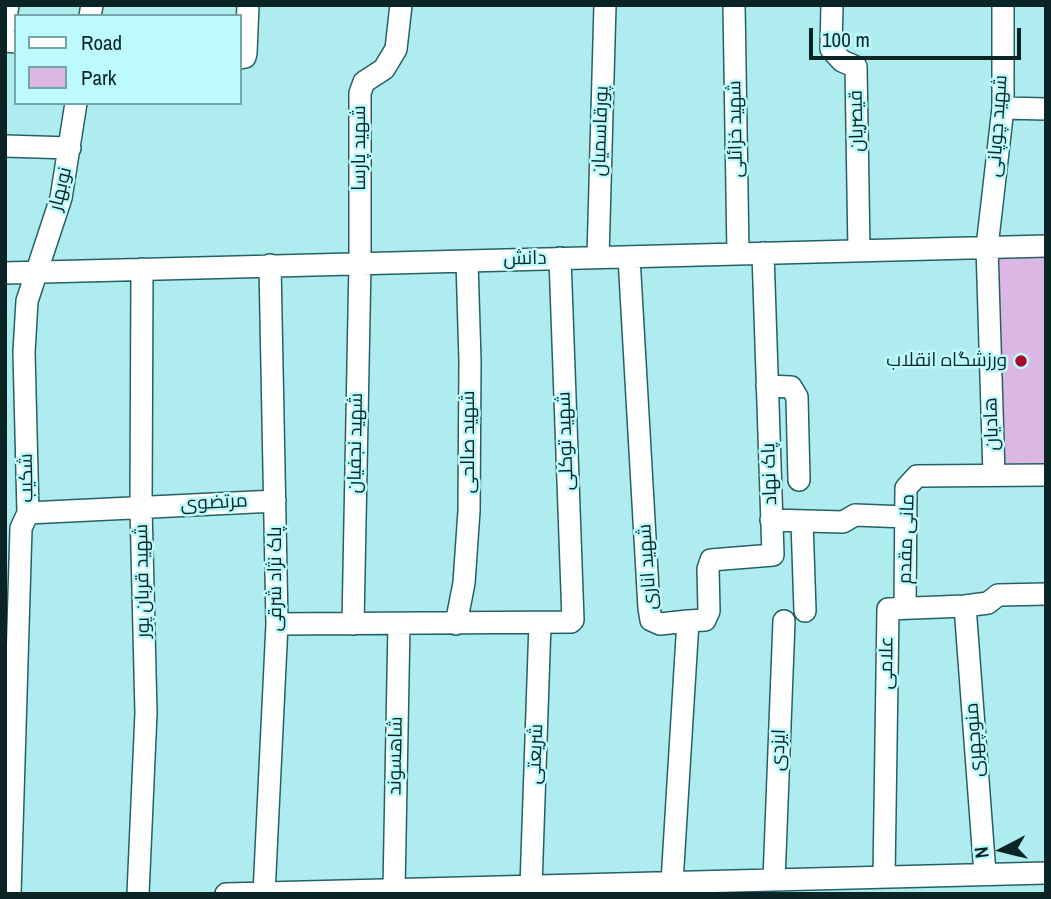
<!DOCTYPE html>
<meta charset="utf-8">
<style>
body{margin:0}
#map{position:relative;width:1051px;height:899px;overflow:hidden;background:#afecef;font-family:"Archivo Narrow",sans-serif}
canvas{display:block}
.frame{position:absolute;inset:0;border:7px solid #0b2425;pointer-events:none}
.legend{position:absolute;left:14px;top:14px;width:228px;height:91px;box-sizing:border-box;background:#bcfafd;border:2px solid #75a4a7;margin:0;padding:9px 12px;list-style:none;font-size:21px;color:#0b2425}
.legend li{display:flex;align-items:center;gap:14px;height:35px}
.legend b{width:35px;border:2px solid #75a4a7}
.north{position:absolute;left:967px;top:815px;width:70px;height:70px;-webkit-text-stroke:5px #bcfafd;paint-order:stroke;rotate:263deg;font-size:19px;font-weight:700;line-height:28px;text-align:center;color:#0b2425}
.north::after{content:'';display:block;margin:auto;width:24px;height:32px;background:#0b2425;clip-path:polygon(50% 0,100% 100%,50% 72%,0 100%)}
.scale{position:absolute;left:809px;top:28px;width:212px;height:32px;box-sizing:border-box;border:4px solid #0b2425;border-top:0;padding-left:9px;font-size:21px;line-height:24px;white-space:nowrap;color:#0b2425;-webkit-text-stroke:5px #bcfafd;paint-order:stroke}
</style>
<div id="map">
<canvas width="1051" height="899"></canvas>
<div class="frame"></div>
<ul class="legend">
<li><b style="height:9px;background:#fff"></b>Road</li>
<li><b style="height:19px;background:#dbb7e3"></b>Park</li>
</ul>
<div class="north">N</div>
<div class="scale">100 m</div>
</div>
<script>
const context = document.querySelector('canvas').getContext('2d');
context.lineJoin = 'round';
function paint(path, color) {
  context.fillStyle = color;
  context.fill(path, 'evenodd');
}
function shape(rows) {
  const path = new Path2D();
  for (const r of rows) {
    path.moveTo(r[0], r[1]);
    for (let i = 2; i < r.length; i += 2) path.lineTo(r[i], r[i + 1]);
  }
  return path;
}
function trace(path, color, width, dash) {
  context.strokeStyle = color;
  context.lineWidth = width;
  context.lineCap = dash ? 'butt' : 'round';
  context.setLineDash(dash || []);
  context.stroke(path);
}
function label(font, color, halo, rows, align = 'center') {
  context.font = font + ' "Archivo Narrow",Cairo,sans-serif';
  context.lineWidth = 5;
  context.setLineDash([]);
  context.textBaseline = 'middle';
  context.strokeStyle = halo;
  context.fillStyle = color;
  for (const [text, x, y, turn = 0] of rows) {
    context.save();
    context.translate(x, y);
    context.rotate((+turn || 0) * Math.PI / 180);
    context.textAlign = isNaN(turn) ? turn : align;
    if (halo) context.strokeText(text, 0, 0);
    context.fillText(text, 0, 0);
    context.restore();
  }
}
paint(shape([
 [993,256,1046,256,1046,465,1000,466]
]), '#dbb7e3');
const minor = shape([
 [734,5,738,254],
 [832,5,831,49,842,61,856,67,859,251],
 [90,16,92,5],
 [5,25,8,5],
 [5,41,16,42],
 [240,58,245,57,246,53,248,5],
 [1003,108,1046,109],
 [5,146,70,148],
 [598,257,605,5],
 [629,257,649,608,651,620,660,624,688,621,672,882],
 [5,273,1046,246],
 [767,386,791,387,797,397,799,480],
 [994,475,987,247,1003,108,1003,5],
 [28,513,275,501],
 [771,520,843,522,855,515,906,517],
 [802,521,805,611],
 [965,606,985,874],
 [905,608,906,488,917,476,1046,475],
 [688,621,705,620,709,611,708,569,711,560,773,555,763,253],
 [277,624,571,622,573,620,560,258],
 [353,624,360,263,360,93,364,82,384,69,396,49,401,5],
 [456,624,464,583,469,511,470,361,467,261],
 [884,877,888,609,965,606,988,603,998,595,1046,594],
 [774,880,784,621],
 [531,886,540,623],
 [394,889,399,624],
 [10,894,21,528,28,513,24,352,27,301,61,198,76,103],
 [138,894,146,713,141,507,142,269],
 [226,894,1046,873],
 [264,894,277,624,270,265]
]);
trace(minor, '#246164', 24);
trace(minor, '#fff', 21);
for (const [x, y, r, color] of [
 [1021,361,7,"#a60b2c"]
]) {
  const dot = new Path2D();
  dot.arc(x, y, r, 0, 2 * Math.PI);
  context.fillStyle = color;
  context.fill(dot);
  trace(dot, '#bcfafd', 2.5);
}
label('19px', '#0b2425', '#bcfafd', [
 ["قیصریان",857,121,-91],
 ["شهید چوپانی",998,126,-86],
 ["شهید خزائلی",736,129,-91],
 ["پورقاسمیان",601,131,-88],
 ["شهید پارسا",360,148,-90],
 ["نوبهار",61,189,-76],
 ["دانش",525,259,-1],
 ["هادیان",992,424,-92],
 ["شهید توکلی",566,441,-92],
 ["شهید صالحی",469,442,-90],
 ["شهید نجفیان",356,443,-89],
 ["پاک نهاد",770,474,-92],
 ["شکیب",27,478,-91],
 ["مرتضوی",214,503,-3],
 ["مانی مقدم",907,539,-88],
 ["شهید اناری",648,567,-94],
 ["پاک نژاد شرقی",276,579,-90],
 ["شهید قربان پور",143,581,-91],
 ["علامی",887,663,-89],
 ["منوچهری",975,740,-94],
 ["ایزدی",779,750,-88],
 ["شریعتی",536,754,-88],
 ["شاهسوند",396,756,-89]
]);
label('19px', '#0b2425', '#bcfafd', [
 ["ورزشگاه انقلاب",1007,361]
], 'right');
</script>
